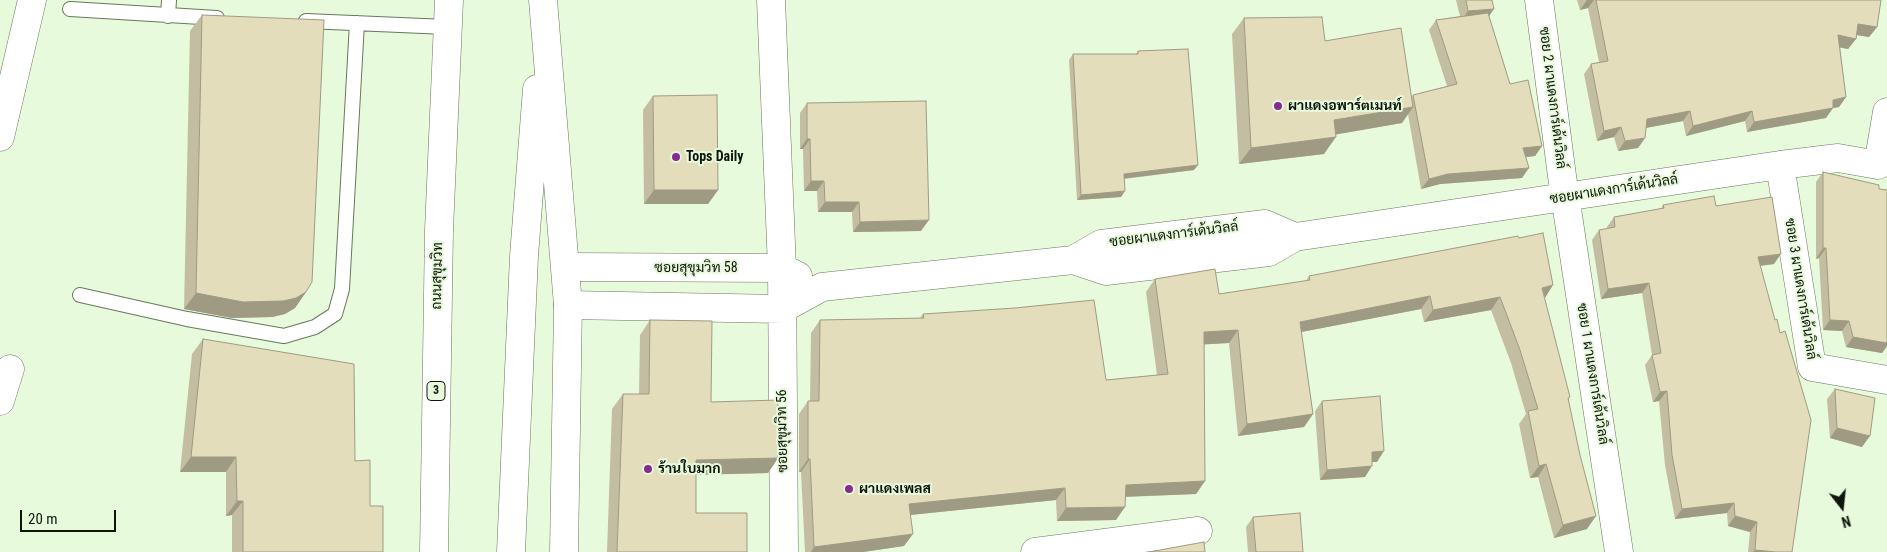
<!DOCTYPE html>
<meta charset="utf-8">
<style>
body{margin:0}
#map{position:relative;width:1887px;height:552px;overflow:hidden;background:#e7fadb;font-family:"Roboto Condensed",sans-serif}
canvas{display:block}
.north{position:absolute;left:1817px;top:482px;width:50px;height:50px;-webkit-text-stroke:4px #e7fadb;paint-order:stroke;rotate:164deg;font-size:14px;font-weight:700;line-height:20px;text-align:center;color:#0e150a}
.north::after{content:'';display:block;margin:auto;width:18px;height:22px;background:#0e150a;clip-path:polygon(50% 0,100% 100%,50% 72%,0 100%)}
.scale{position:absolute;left:20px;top:510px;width:96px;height:22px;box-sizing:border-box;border:2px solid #0e150a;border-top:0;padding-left:6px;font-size:15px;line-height:18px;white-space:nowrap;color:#0e150a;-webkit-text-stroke:4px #e7fadb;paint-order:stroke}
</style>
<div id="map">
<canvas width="1887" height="552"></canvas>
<div class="north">N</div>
<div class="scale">20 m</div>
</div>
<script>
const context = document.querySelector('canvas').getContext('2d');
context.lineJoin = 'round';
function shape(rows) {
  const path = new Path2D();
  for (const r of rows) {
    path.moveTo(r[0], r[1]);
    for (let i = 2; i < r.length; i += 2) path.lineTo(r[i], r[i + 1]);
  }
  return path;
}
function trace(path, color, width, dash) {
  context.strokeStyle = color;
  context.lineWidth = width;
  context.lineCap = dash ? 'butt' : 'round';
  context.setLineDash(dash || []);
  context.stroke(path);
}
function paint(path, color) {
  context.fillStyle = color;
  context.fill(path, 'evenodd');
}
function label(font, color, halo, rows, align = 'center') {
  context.font = font + ' "Roboto Condensed",Sarabun,sans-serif';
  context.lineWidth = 4;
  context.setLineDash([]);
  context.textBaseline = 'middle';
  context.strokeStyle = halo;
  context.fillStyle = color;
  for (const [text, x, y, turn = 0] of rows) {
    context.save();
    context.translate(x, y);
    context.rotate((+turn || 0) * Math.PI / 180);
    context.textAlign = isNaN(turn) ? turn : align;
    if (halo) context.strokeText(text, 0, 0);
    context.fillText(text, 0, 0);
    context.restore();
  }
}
const lane = shape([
 [70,9,217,18],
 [168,16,169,0],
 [306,21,447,27],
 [80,295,187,319,284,336,315,327,335,314,342,289,357,23]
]);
const street = shape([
 [771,0,782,268,784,552],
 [1539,0,1562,176,1619,552],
 [0,137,32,0],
 [1780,165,1812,367,1887,380],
 [1073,260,1101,244,1265,224,1295,237],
 [566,267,782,268,798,276],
 [568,305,782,309,822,287,1073,260,1106,271,1269,252,1295,237,1780,165,1838,158,1878,165,1887,112],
 [0,401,10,369],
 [1035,552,1198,531]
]);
const highway = shape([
 [543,0,568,305,564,552],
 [434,552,439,230,449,0],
 [511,552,524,256,537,89]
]);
trace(lane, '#68785d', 16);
trace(street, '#68785d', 29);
trace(highway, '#68785d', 29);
trace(lane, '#fff', 14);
trace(street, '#fff', 28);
trace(highway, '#fff', 28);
paint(shape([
 [1456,0,1492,0,1489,16,1510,84,1542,146,1535,156,1526,157,1522,178,1440,184,1421,189,1408,114,1402,123,1336,134,1324,154,1239,164,1232,34,1244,18,1325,41,1412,97,1413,95,1447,86,1429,30,1436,20,1460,16],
 [1577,0,1881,0,1877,27,1869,37,1856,35,1856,39,1848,49,1840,47,1846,97,1839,107,1833,108,1826,118,1747,132,1745,121,1686,136,1683,121,1646,128,1645,138,1638,148,1618,151,1614,137,1597,141,1584,74,1591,64,1599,62,1588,8,1580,10],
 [202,15,306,292,295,308,285,314,272,317,232,318,184,309,190,31],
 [1138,51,1194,170,1124,179,1121,197,1077,200,1069,60,1073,54,1136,54],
 [653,96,718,190,708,204,644,204,643,110],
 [807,103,921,231,853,232,852,212,818,212,817,191,804,191,803,149,800,149,800,113],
 [1823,172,1879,189,1887,190,1887,346,1882,353,1846,347,1842,331,1823,330,1819,258,1816,259,1816,182],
 [1663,205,1716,206,1774,264,1760,266,1792,552,1748,552,1750,532,1728,526,1727,513,1675,519,1665,465,1659,401,1653,402,1645,365,1652,355,1642,293,1601,299,1592,240,1599,230,1607,229,1607,227,1614,217,1661,209],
 [1309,276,1544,298,1568,400,1587,529,1554,538,1538,477,1530,478,1519,424,1526,414,1511,363,1491,310,1424,322,1421,309,1301,332,1313,414,1304,427,1238,436,1229,343,1204,344,1205,481,1196,494,1125,497,1116,520,1057,521,1056,500,910,515,904,546,863,552,805,552,801,472,799,472,799,414,808,401,810,401,811,333,820,320,920,318,923,314,1106,380,1157,375,1146,292,1155,279,1219,294,1306,281],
 [650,320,711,402,778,458,768,473,696,475,696,513,747,552,607,552,612,409,623,394,639,394,640,335],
 [203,339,355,461,370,506,383,552,232,552,232,515,226,516,226,472,180,472,192,354],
 [1835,389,1862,447,1830,438,1827,399],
 [1322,401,1377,462,1372,462,1365,477,1320,480,1315,411],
 [1253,517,1303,552,1248,552,1246,527]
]), '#c3bea1');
paint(shape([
 [1587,0,1594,0,1588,8,1580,10],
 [1494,9,1487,19,1461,21,1468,11],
 [1858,24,1877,27,1869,37,1851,34],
 [1838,35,1856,39,1848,49,1831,46],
 [1846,97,1839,107,1833,108,1826,118,1747,132,1754,122],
 [1413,107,1402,123,1322,137,1334,120],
 [1690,111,1683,121,1640,129,1647,119],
 [1752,111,1745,121,1686,136,1693,126],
 [1621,127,1614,137,1597,141,1604,131],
 [1336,137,1324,154,1239,164,1251,148],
 [1645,138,1638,148,1618,151,1625,141],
 [807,139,810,139,803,149,800,149],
 [1542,146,1535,156,1516,158,1523,148],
 [1198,165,1194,170,1120,179,1124,174],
 [1529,168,1522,178,1440,184,1421,189,1429,179,1448,174],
 [811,181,824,181,817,191,804,191],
 [654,190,718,190,708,204,644,204],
 [1125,191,1121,197,1077,200,1081,195],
 [825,202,859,202,852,212,818,212],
 [929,220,921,231,853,232,860,222],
 [1823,248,1826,248,1819,258,1816,259],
 [1781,254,1774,264,1750,267,1758,257],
 [1649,283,1642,293,1601,299,1608,289],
 [1553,285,1545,298,1542,288],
 [306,292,295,308,285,314,272,317,232,318,184,309,196,293],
 [1430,296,1421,309,1291,334,1300,322],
 [1500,297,1491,310,1424,322,1433,310],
 [1830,320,1849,321,1842,331,1823,330],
 [1238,330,1229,343,1195,345,1204,332],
 [1853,337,1887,343,1887,346,1882,353,1846,347],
 [1667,391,1659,401,1653,402,1660,392],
 [1313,414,1304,427,1238,436,1247,424],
 [1837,428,1870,436,1862,447,1830,438],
 [1384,451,1377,462,1364,462,1372,452],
 [191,457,236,457,226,472,180,472],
 [778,458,768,473,685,475,696,460],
 [808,459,810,459,801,472,799,472],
 [1546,464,1538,477,1530,478,1539,466],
 [1372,466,1365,477,1320,480,1327,470],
 [1205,481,1196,494,1117,497,1126,485],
 [1065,488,1056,500,900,516,909,504],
 [237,501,243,501,232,515,226,516],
 [1734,503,1727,513,1675,519,1682,509],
 [1125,507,1116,520,1057,521,1066,508],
 [1596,516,1587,529,1554,538,1563,525],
 [1735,516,1757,522,1750,532,1728,526],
 [913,534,904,546,863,552,811,552,814,547],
 [1755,550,1776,552,1753,552]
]), '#9f9b83');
const building = shape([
 [1466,0,1492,0,1494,9,1468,11,1466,0],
 [1596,0,1881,0,1877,27,1858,24,1856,39,1838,35,1846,97,1833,100,1833,108,1754,122,1752,111,1693,126,1690,111,1647,119,1645,138,1625,141,1621,127,1604,131,1591,64,1608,61,1596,0],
 [1488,13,1510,84,1528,80,1542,146,1523,148,1529,168,1448,174,1429,179,1413,95,1457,84,1436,20,1488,13],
 [202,15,324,20,312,282,306,292,296,298,283,301,243,302,196,293,202,15],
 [1322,17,1325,41,1401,28,1413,107,1334,120,1336,137,1251,148,1244,18,1322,17],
 [1188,49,1198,165,1124,174,1125,191,1081,195,1073,54,1138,54,1138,51,1188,49],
 [717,95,718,190,654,190,653,96,717,95],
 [926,101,929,220,860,222,859,202,825,202,824,181,811,181,810,139,807,139,807,103,926,101],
 [1823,172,1879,185,1879,189,1887,190,1887,343,1853,337,1849,321,1830,320,1826,248,1823,248,1823,172],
 [1714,196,1716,206,1772,197,1781,254,1758,257,1775,320,1777,319,1780,333,1785,331,1811,420,1792,552,1776,552,1755,550,1757,522,1735,516,1734,503,1682,509,1672,455,1667,391,1660,392,1652,355,1661,353,1649,283,1608,289,1599,230,1615,227,1614,217,1664,208,1663,205,1714,196],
 [1543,233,1553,285,1542,288,1570,397,1568,398,1580,455,1596,516,1563,525,1546,464,1539,466,1528,411,1538,409,1520,350,1500,297,1433,310,1430,296,1300,322,1313,414,1247,424,1238,330,1204,332,1205,481,1126,485,1125,507,1066,508,1065,488,909,504,913,534,814,547,810,459,808,459,808,401,819,401,820,320,924,318,923,314,1015,308,1094,300,1106,380,1168,374,1155,279,1215,269,1219,294,1310,280,1309,276,1518,236,1519,238,1543,233],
 [650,320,712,321,711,402,778,400,778,458,696,460,696,513,747,513,747,552,617,552,623,394,649,394,650,320],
 [203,339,354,364,355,461,370,460,370,506,383,506,383,552,243,552,243,501,237,501,236,457,191,457,203,339],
 [1835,389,1875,398,1870,436,1837,428,1835,389],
 [1380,396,1384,451,1372,452,1372,466,1327,470,1322,401,1380,396],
 [1300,513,1303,552,1256,552,1253,517,1300,513],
 [1204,542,1205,552,1149,552,1204,542]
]);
paint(building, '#e3ddbb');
trace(building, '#9f9b83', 1);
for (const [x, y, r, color] of [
 [1278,106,5,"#892992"],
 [676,157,5,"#892992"],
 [648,469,5,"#892992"],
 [849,489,5,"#892992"]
]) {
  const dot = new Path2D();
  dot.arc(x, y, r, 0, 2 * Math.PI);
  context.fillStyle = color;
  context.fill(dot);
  trace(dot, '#e7fadb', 2);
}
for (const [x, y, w] of [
 [436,391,18]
]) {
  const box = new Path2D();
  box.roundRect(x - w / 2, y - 9.5, w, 19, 4);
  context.fillStyle = '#e7fadb';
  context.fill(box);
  trace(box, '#0e150a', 1);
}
label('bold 12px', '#0e150a', null, [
 ["3",436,391]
]);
label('14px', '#0e150a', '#e7fadb', [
 ["ซอย 2 ผาแดงการ์เด้นวิลล์",1552,98,83],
 ["ซอยผาแดงการ์เด้นวิลล์",1614,190,-9],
 ["ซอยผาแดงการ์เด้นวิลล์",1174,235,-7],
 ["ซอยสุขุมวิท 58",696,268],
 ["ถนนสุขุมวิท",438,276,-89],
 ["ซอย 3 ผาแดงการ์เด้นวิลล์",1800,289,81],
 ["ซอย 1 ผาแดงการ์เด้นวิลล์",1592,374,81],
 ["ซอยสุขุมวิท 56",783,431,-91]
]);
label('bold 14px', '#0e150a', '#e7fadb', [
 ["ผาแดงอพาร์ตเมนท์",1288,106],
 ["Tops Daily",686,157],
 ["ร้านใบมาก",658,469],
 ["ผาแดงเพลส",859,489]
], 'left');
</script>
